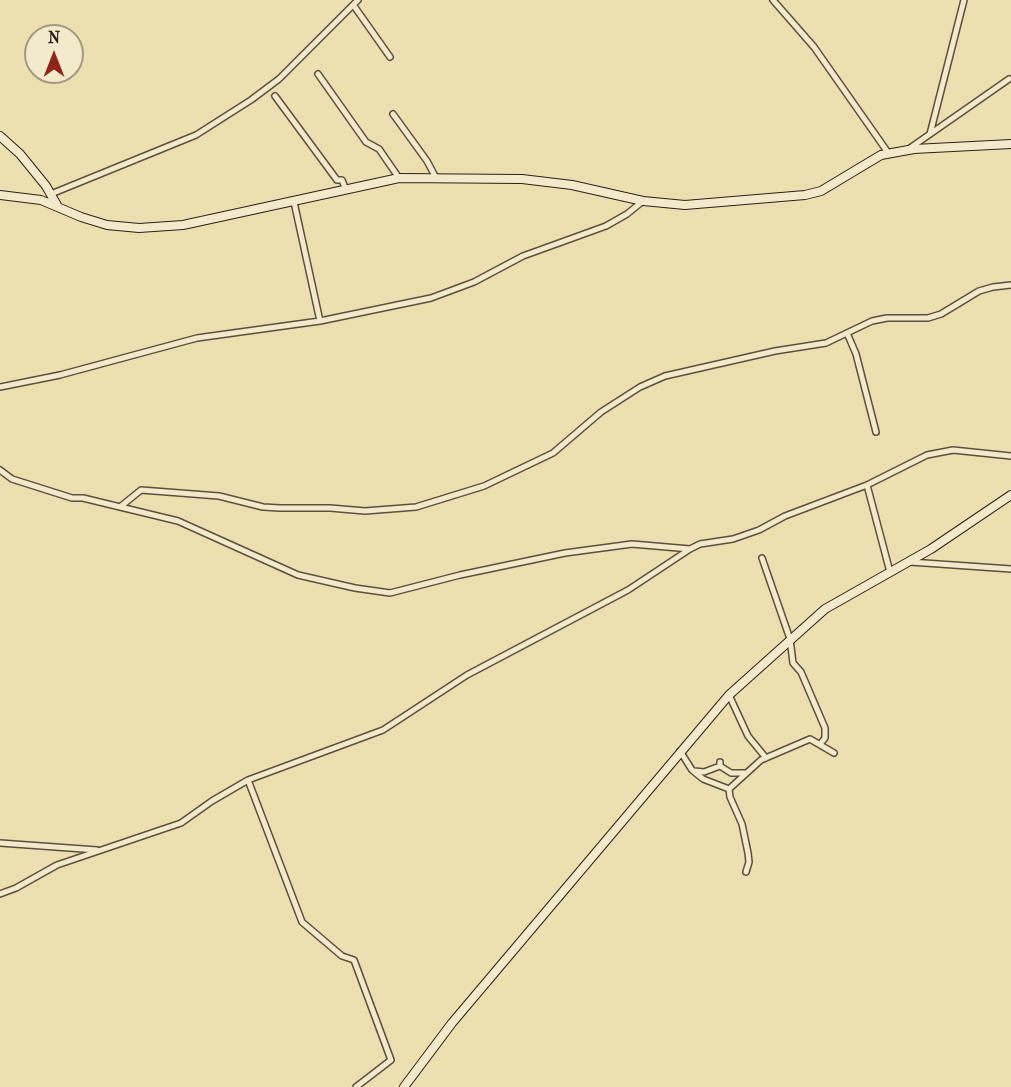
<!DOCTYPE html>
<style>
body{margin:0}
#map{position:relative;width:1011px;height:1087px;overflow:hidden;background:#ecdfb0;font-family:"IM FELL French Canon",serif}
canvas{display:block}
.north{position:absolute;left:24px;top:24px;width:60px;height:60px;box-sizing:border-box;background:#f3eacc;border:2px solid #a49a84;border-radius:50%;rotate:0deg;font-size:16px;font-weight:700;line-height:24px;text-align:center;color:#2e2119}
.north::after{content:'';display:block;margin:auto;width:21px;height:27px;background:#8f2418;clip-path:polygon(50% 0,100% 100%,50% 72%,0 100%)}
</style>
<div id="map">
<canvas width="1011" height="1087"></canvas>
<div class="north">N</div>
</div>
<script>
const context = document.querySelector('canvas').getContext('2d');
context.lineJoin = 'round';
function shape(rows) {
  const path = new Path2D();
  for (const r of rows) {
    path.moveTo(r[0], r[1]);
    for (let i = 2; i < r.length; i += 2) path.lineTo(r[i], r[i + 1]);
  }
  return path;
}
function trace(path, color, width, dash) {
  context.strokeStyle = color;
  context.lineWidth = width;
  context.lineCap = dash ? 'butt' : 'round';
  context.setLineDash(dash || []);
  context.stroke(path);
}
const street = shape([
 [773,0,814,47,889,154],
 [354,6,390,57],
 [318,74,366,142,379,149,399,178],
 [275,96,337,180,342,180,346,190],
 [393,114,427,161,436,178],
 [930,134,964,0],
 [910,148,1009,79],
 [51,194,196,135,251,100,279,79,358,0],
 [294,202,320,321],
 [847,333,856,354,876,432],
 [0,387,60,375,197,338,320,321,431,298,474,282,523,256,606,226,627,214,643,201],
 [0,470,12,479,72,498,83,498,178,521,298,575,355,588,390,593,460,575,565,553,632,544,690,549],
 [867,485,890,572],
 [120,507,141,490,219,496,263,507,280,508,330,508,365,511,416,507,484,486,553,453,601,412,640,387,665,376,775,351,826,343,872,321,887,318,928,318,941,314,979,291,993,287,1011,285],
 [762,558,790,639,793,663,801,672,825,728,825,738,821,743],
 [910,562,1011,569],
 [729,695,748,736,766,758],
 [680,751,692,770,703,779,729,789,730,797,742,824,748,853,749,862,746,872],
 [720,766,731,773,746,773],
 [694,771,704,772,720,766,720,762],
 [248,780,302,922,342,956,354,960,391,1060,356,1087],
 [729,789,761,760,810,739,834,753],
 [0,843,97,850],
 [0,894,16,888,57,865,181,823,212,801,248,780,383,730,467,675,628,590,690,549,700,544,733,539,759,530,785,516,867,485,927,455,953,450,1011,456]
]);
const secondary = shape([
 [0,136,20,154,46,186,58,207],
 [0,195,41,200,81,217,107,225,139,228,183,225,399,178,522,179,572,185,643,201,685,205,805,195,821,191,881,155,914,149,1011,144],
 [404,1087,452,1023,729,695,825,609,931,549,1011,495]
]);
trace(street, '#5e503f', 8);
trace(secondary, '#2e2119', 10);
trace(street, '#f3eacc', 5);
trace(secondary, '#f3eacc', 8);
</script>
